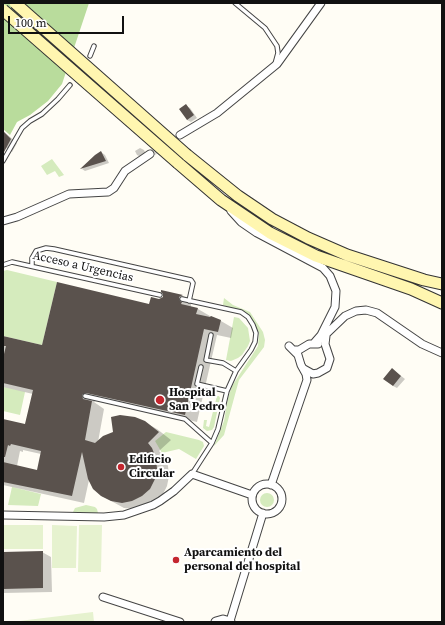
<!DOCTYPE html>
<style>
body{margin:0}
#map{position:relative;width:445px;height:625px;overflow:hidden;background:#fffdf5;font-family:"Source Serif 4",serif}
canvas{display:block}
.frame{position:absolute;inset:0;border:4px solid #111;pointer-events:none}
.scale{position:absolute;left:8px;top:16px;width:116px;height:18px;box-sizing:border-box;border:2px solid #111;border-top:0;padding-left:5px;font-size:12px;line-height:14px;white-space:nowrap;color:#111;-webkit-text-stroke:3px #fff;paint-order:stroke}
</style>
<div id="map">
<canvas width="445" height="625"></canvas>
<div class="frame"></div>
<div class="scale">100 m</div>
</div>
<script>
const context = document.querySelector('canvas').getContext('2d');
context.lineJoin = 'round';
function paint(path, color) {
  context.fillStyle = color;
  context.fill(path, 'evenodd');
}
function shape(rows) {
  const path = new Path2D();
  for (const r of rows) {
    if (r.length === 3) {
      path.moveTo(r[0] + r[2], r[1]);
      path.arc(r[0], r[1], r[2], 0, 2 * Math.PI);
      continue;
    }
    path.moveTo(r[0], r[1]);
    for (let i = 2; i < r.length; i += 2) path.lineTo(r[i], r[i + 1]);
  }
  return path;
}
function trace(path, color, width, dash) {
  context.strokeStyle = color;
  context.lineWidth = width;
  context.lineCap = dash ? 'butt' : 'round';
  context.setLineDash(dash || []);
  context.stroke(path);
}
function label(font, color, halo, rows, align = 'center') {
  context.font = font + ' "Source Serif 4",serif';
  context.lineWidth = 4;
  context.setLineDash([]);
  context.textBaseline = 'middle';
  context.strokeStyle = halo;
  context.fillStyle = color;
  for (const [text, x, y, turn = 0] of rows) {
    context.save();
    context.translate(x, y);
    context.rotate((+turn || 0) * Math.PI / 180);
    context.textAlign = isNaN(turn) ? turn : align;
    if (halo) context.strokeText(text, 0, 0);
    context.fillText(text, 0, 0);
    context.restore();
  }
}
paint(shape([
 [52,159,64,175,59,177,55,171,47,175,41,166],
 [7,270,57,282,42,345,3,336,3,271],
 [224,298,233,305,250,312,263,332,265,340,264,347,239,380,224,435,214,446,224,421,228,398,232,386,258,346,259,333,251,319,238,310,223,305],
 [234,317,239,318,248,328,250,341,248,346,242,355,238,358,231,361,226,360],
 [3,387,25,392,20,415,3,411],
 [217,396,219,396,220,398,214,427,212,430,207,431,203,428,204,420,207,420,206,426,209,427],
 [166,432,199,440,203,442,204,446,196,459,179,449,162,453,155,441],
 [12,487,41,494,38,506,8,505],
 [267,500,7],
 [86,505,95,507,97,509,98,513,76,513,73,512,75,508]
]), '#d5ebbd');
paint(shape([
 [3,3,89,3,62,84,48,101,30,115,17,122,10,135,3,129]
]), '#b9dc9c');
paint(shape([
 [3,525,43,525,43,549,3,549],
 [52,525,77,526,76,568,52,568],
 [79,525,102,525,101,572,78,572],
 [93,612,94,622,20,622,19,621]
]), '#e6f2cf');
paint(shape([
 [186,106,190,108,197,118,191,122,187,120],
 [3,131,17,143,12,152,3,146],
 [140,148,144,150,146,154,141,157,137,155,135,151],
 [101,152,105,155,109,163,85,171,82,169],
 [162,291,183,296,194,303,191,304,191,307,198,309,210,316,221,321,233,328,231,338,217,335,197,422,99,399,94,402,104,409,98,442,144,422,157,429,171,440,159,451,164,456,168,466,169,476,167,486,162,496,155,503,135,509,124,508,102,496,89,480,84,503,3,485,3,420,25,425,33,394,3,387,3,337,43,346,150,305,163,298,164,294],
 [23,450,41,454,38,471,17,466,20,451,23,452],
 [392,369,405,379,397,388,393,386],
 [42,552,51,557,52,592,3,593,3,553]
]), '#0003');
paint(shape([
 [186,104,194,115,187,120,179,109],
 [3,131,11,139,3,154],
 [101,151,106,161,80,169,95,155],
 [57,282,149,304,151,297,159,299,163,297,163,294,161,292,161,290,183,295,179,297,180,301,182,302,181,304,198,308,196,314,210,317,211,316,221,320,218,332,204,329,185,415,86,393,82,395,83,399,92,401,85,440,95,443,103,436,113,432,111,417,120,415,135,417,145,421,159,432,148,443,152,448,156,458,157,469,155,479,150,489,142,496,132,501,122,503,111,501,101,496,93,489,88,479,82,452,72,496,3,482,3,462,37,470,41,451,11,444,10,446,8,445,5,457,3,457,3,419,25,424,33,390,3,383,3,358,6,346,3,346,3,336,42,345],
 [392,368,401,376,393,386,383,379],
 [43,551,43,588,3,589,3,552]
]), '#5a524d');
trace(shape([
 [150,154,174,139]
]), '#dbdad3', 7, [7, 3.5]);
const service = shape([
 [235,3,265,28,277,46,278,53,275,64],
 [90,56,94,46],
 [3,161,22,128,30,121,42,114,58,99,70,85],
 [3,265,12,262,160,295],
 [32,266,32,258,36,251,46,248,54,249,191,280,193,283,189,301],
 [182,299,241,312,248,317,253,325,256,333,255,342,251,350,236,371,227,391,218,429,212,443,192,474],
 [211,335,206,360,223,363,236,371],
 [201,367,197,384,227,391],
 [85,396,185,419,212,443]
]);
const minor = shape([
 [180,135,217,113,277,64,321,3],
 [231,211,241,222,257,233,323,268,330,276,336,291,335,307,321,335,314,343],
 [3,221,17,217,69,194,108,192,114,188,125,171,150,154],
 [321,339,345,316,356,311,366,310,377,313,422,344,442,353],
 [294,350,299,350,309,344,318,344],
 [304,369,313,374,318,373,327,368,330,359,325,344,326,336],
 [267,499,15],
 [271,485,307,380,306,374,301,365,298,355,289,346],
 [3,515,104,517,124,515,153,505,160,501,174,491,192,474,252,495],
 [103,597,180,622],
 [230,621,263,513]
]);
const tertiary = shape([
 [216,622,223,620,230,622]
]);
const secondary = shape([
 [187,155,238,196,272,219,308,238,347,255,424,280,442,284],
 [178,163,221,200,270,233,316,256,411,289,442,303]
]);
trace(service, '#444', 5.5);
trace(minor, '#444', 9);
trace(tertiary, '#444', 11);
trace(secondary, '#333', 13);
trace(service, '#fff', 3.5);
trace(minor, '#fff', 7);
trace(tertiary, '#fff', 9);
trace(secondary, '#fff6b0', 11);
const secondaryBridge = shape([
 [15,3,187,155],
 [3,10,178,163]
]);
trace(secondaryBridge, '#333', 13, []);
trace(secondaryBridge, '#fff6b0', 11);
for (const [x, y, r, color] of [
 [160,400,5,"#c4262e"],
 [121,467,4,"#c4262e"],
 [176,560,4,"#c4262e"]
]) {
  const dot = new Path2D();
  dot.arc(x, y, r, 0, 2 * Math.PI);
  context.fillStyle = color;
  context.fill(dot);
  trace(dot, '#fff', 1.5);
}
label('12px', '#111', '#fff', [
 ["Acceso a Urgencias",83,267,13]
]);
label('bold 12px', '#111', '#fff', [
 ["Hospital",169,393],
 ["San Pedro",169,407],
 ["Edificio",129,460],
 ["Circular",129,474],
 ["Aparcamiento del",184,553],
 ["personal del hospital",184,567]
], 'left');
</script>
